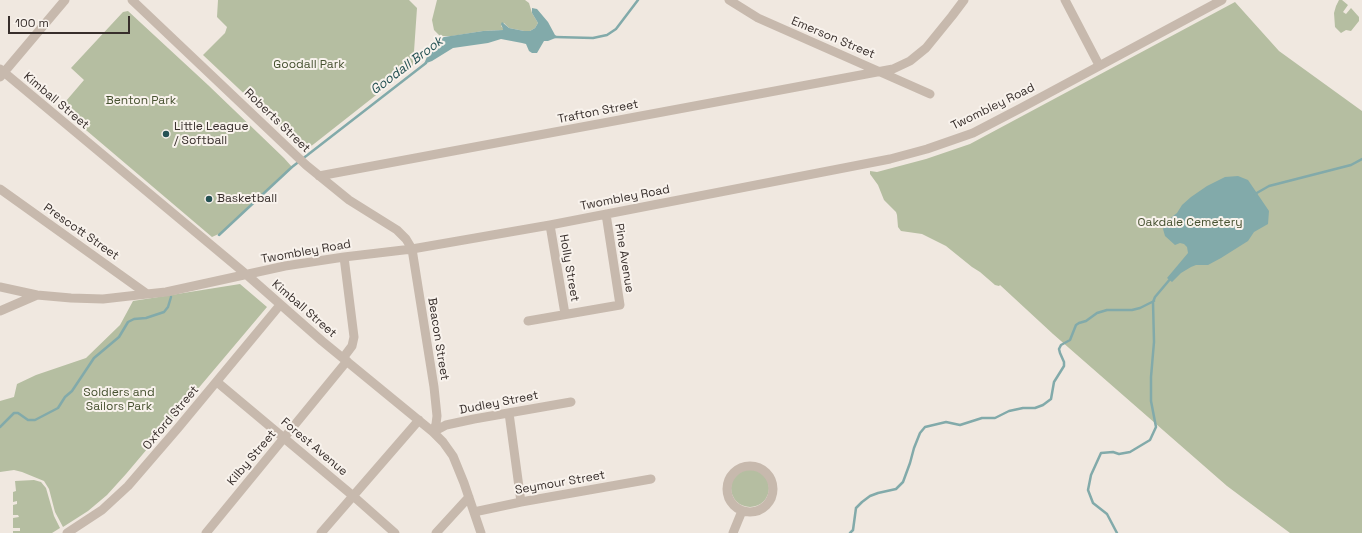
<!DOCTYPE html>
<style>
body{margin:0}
#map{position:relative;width:1362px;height:533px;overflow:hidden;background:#f0e8e0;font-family:"Space Grotesk",sans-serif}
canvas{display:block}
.scale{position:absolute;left:8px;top:16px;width:122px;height:18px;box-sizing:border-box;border:2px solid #372e2b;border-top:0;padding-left:5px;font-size:12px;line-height:14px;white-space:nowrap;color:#372e2b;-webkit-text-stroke:3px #f8f2ec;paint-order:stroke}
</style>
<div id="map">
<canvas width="1362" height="533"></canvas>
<div class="scale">100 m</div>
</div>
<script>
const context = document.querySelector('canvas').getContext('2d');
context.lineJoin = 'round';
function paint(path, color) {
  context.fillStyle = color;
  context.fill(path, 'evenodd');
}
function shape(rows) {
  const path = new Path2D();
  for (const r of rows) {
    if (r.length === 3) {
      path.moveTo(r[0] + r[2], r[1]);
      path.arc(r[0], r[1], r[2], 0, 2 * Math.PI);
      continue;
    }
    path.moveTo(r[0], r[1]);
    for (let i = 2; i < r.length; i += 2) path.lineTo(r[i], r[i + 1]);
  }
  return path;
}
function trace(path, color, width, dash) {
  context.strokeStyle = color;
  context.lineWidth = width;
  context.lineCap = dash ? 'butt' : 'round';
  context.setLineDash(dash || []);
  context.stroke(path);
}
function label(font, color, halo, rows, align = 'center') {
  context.font = font + ' "Space Grotesk",sans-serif';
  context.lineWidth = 4;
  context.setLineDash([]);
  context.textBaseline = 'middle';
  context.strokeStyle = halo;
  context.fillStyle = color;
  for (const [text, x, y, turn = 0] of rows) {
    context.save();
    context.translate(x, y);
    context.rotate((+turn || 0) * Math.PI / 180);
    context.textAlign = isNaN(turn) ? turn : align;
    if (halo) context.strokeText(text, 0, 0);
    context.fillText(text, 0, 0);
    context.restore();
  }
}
paint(shape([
 [218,0,409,0,417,8,413,66,305,151,203,55,225,33,227,27,217,17],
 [437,0,525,0,529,3,532,13,538,23,535,28,530,31,524,31,509,28,504,23,501,26,504,29,503,30,483,31,452,36,440,36,434,30,432,20],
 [1339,0,1342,0,1348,5,1343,12,1346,14,1351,8,1359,17,1359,21,1351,31,1346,30,1341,33,1335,27,1334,13,1336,6],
 [1235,2,1279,51,1362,111,1362,533,1290,533,1227,486,1053,334,1000,285,999,286,995,285,980,272,972,267,946,246,922,234,901,231,898,227,897,215,896,212,884,200,878,185,870,174,870,171,877,172,926,159,970,144],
 [128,11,208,85,284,158,292,167,249,206,223,232,212,237,60,108,84,80,71,68,123,12],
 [240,284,267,307,126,474,107,495,88,511,63,527,55,512,49,489,44,481,22,472,14,470,0,472,0,401,14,397,17,384,36,375,86,358,120,325,133,301],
 [750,488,19],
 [34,480,41,482,46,488,54,516,60,528,52,533,13,533,13,531,20,531,20,528,13,528,13,518,19,517,18,515,13,515,13,505,17,504,17,501,13,502,13,492,16,491,15,481]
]), '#b5bea1');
paint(shape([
 [532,8,537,9,548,22,555,35,558,37,548,41,544,41,537,53,532,53,529,51,526,44,522,43,501,39,488,43,453,48,432,61,424,64,429,52,436,41,444,37,483,31,503,30,503,29,501,24,502,22,509,28,524,31,530,31,535,28,538,23,532,13],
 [1238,176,1248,180,1269,211,1268,224,1254,232,1248,241,1221,258,1208,265,1196,265,1191,267,1181,273,1172,282,1167,278,1188,253,1187,247,1184,244,1180,243,1175,245,1165,236,1163,229,1168,220,1177,213,1182,205,1191,197,1207,186,1225,177]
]), '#82aaaa');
trace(shape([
 [555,37,593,38,607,35,616,29,638,0],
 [1255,194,1269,186,1351,165,1362,159],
 [219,235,292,167,426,63],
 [0,427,14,413,18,413,28,420,35,420,58,408,65,397,72,391,94,358,119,337,128,322,134,319,146,318,164,312,168,307,171,297],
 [850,533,853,530,856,508,862,502,870,496,878,493,896,489,903,482,910,463,914,448,920,433,925,427,946,422,960,425,982,418,995,418,1009,411,1023,408,1035,408,1043,405,1051,399,1054,382,1064,366,1064,362,1060,353,1059,349,1061,345,1070,340,1076,325,1079,323,1086,321,1097,313,1107,310,1132,310,1140,308,1154,301],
 [1117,533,1107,514,1093,503,1088,490,1091,475,1101,453,1113,452,1119,454,1130,452,1150,440,1156,427,1151,401,1151,377,1154,342,1153,302,1155,297,1171,278]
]), '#82aaaa', 2.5);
trace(shape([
 [132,0,306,165,349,200,397,230,406,239,412,249,434,387,437,416,436,424,433,432],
 [729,0,758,18,930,94],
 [1065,0,1099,65],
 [0,69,247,275,322,341,433,432,443,442,453,456,464,483,481,533],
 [0,77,65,0],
 [319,176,893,69,910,61,926,48,952,16,964,0],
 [0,189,147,294],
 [550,225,565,314],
 [0,287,37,295,71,298,103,299,147,294,166,292,285,266,344,257,412,249,550,225,890,159,927,149,973,133,1021,108,1222,0],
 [0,311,37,295],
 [528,321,620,305,606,214],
 [343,358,352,346,354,337,344,257],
 [217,382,352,495,395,533],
 [509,413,521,502],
 [433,432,446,425,474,419,571,402],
 [750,489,23],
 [474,512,521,502,651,479],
 [67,533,102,510,128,486,178,428,280,305],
 [206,533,347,361],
 [321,533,419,420],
 [436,533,469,497],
 [733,533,742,511]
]), '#c7b9ad', 9);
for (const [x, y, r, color] of [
 [166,134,4,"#255254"],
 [209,199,4,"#255254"]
]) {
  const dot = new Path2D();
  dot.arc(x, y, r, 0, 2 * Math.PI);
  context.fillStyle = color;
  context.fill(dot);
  trace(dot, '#f8f2ec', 1.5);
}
label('12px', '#372e2b', '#f8f2ec', [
 ["Emerson Street",833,38,23],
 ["Kimball Street",56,101,40],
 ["Twombley Road",993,107,-26],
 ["Trafton Street",598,112,-11],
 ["Roberts Street",277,121,44],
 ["Twombley Road",625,198,-11],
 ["Prescott Street",81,232,35],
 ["Twombley Road",306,252,-10],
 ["Pine Avenue",624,258,81],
 ["Holly Street",569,268,80],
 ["Kimball Street",304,309,41],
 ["Beacon Street",438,339,81],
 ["Dudley Street",499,403,-11],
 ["Oxford Street",171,418,-50],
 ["Forest Avenue",314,447,40],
 ["Kilby Street",252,458,-50],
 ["Seymour Street",560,483,-10]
]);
label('12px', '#475231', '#f8f2ec', [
 ["Goodall Park",309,65],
 ["Benton Park",141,101],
 ["Oakdale Cemetery",1190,223],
 ["Soldiers and",119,393],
 ["Sailors Park",119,407]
]);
label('12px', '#372e2b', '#f8f2ec', [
 ["Little League",174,127],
 ["/ Softball",174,141],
 ["Basketball",217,199]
], 'left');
label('italic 13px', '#255254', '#f8f2ec', [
 ["Goodall Brook",407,66,-37]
]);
</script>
